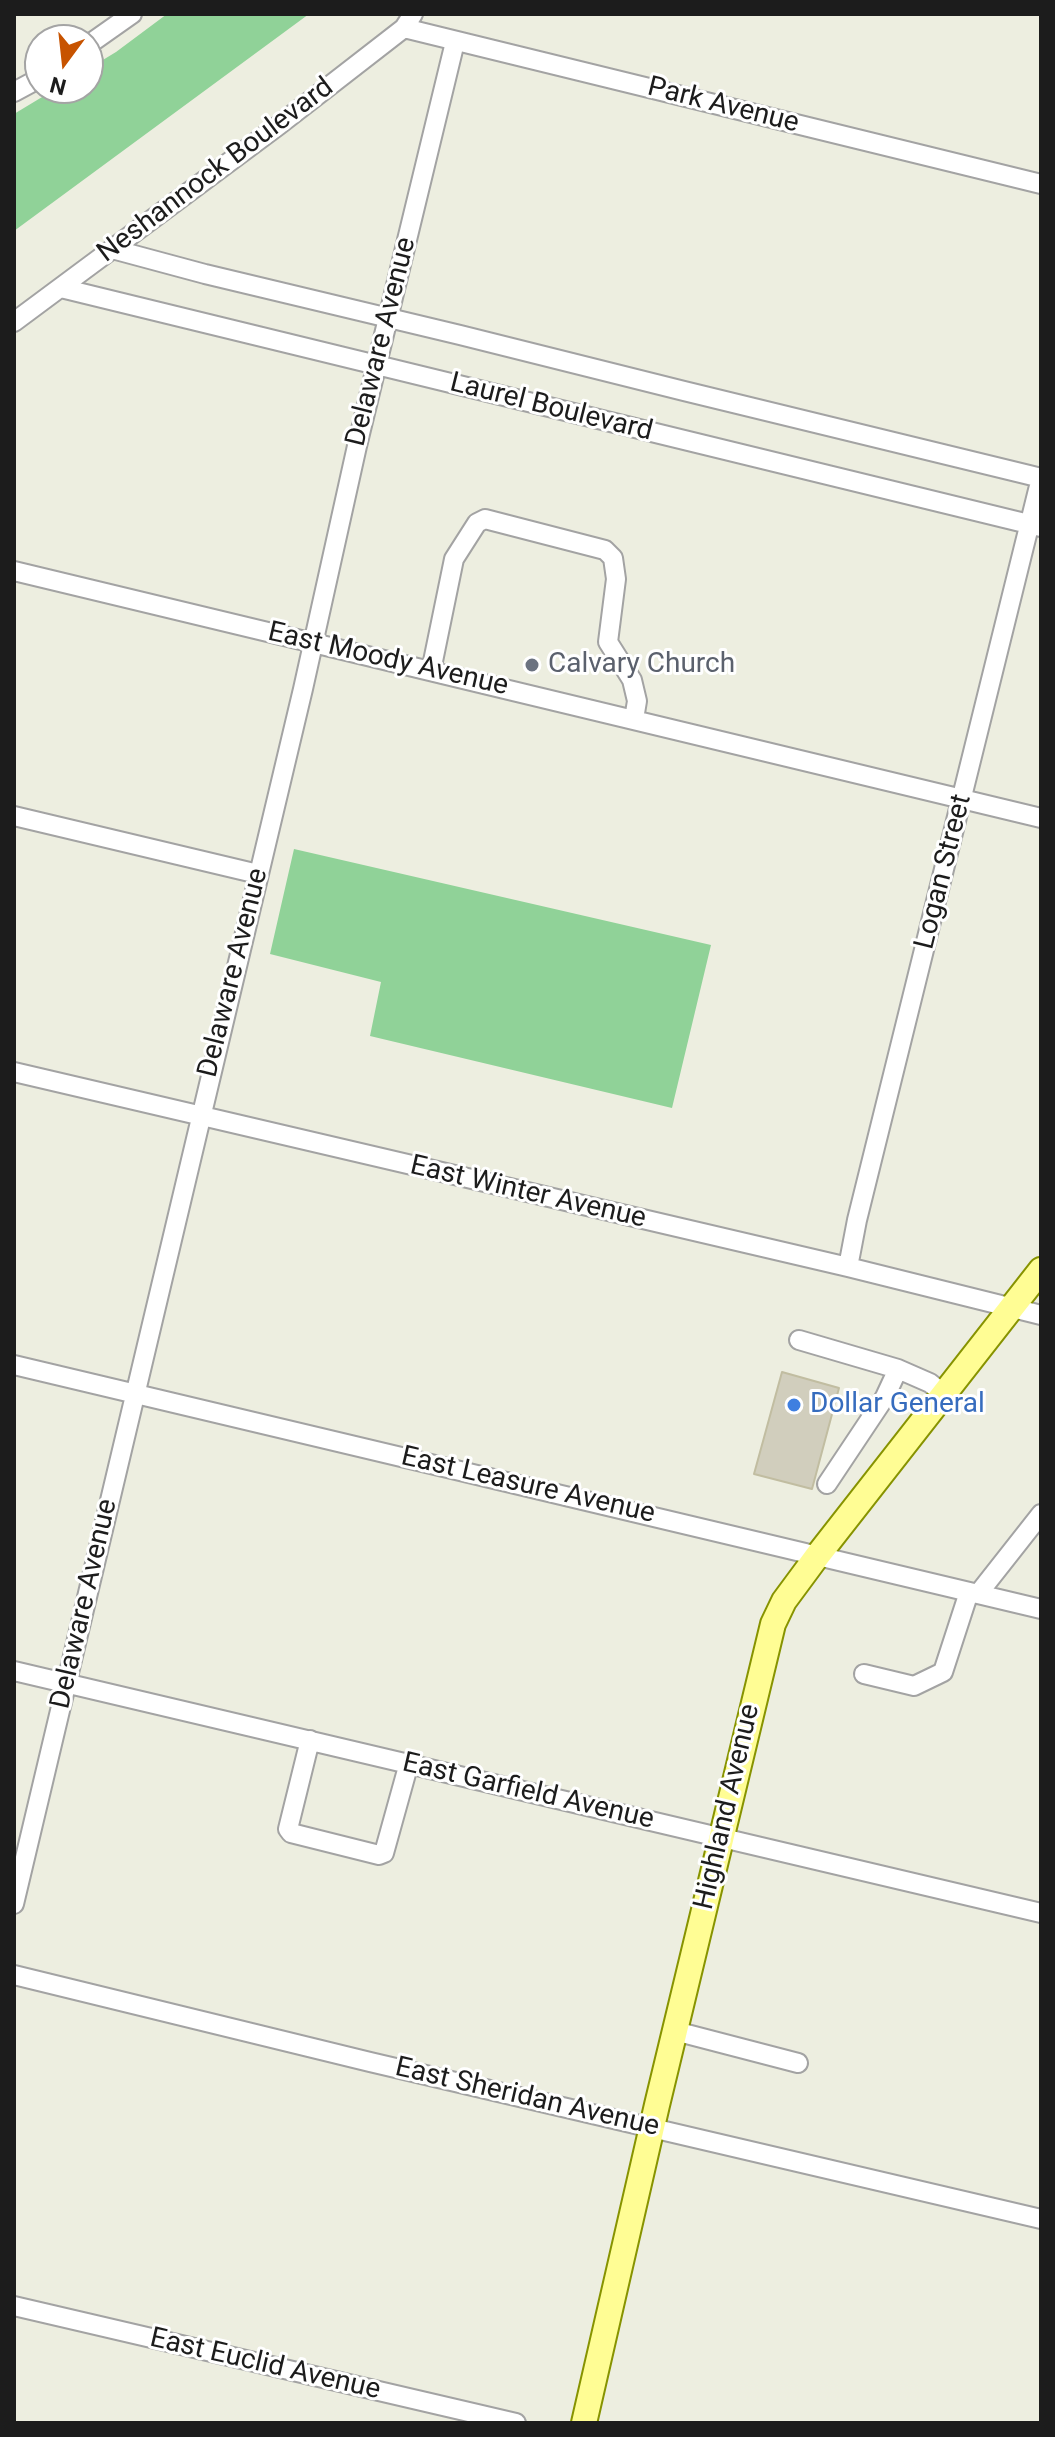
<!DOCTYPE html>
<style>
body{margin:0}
#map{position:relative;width:1055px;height:2437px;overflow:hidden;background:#edeee0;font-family:Roboto,sans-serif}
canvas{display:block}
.frame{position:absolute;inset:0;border:16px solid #1c1c1c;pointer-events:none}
.north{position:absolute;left:24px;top:24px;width:80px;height:80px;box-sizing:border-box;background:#fff;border:2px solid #a4a4a4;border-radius:50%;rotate:195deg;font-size:22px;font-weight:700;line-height:32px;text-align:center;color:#1c1c1c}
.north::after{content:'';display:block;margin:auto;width:28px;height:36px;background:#c75300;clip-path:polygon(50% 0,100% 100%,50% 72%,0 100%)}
</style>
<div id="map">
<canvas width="1055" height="2437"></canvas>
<div class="frame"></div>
<div class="north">N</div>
</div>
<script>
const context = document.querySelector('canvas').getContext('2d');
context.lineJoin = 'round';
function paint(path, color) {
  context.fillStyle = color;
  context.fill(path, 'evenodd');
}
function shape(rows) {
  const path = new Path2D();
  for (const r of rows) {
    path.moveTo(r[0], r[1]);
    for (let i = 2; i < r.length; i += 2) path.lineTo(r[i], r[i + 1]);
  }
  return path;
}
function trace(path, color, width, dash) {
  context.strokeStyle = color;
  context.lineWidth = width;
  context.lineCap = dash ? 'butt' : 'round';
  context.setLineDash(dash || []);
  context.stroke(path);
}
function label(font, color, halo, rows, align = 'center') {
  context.font = font + ' Roboto,sans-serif';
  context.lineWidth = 6;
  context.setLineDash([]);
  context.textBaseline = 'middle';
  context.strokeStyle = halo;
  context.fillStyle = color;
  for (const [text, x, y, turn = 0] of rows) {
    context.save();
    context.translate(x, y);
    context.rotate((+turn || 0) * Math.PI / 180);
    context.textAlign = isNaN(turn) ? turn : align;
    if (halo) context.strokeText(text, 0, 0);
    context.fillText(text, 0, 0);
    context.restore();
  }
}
paint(shape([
 [167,14,309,14,14,231,14,114,57,88,88,88,88,69,116,52],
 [294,849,711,945,672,1108,370,1036,381,982,270,954]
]), '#90d298');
const building = shape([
 [782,1372,839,1388,812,1489,754,1474,782,1372]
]);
paint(building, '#d1cebd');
trace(building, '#c1bda1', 2);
const minor = shape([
 [404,28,1041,184],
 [88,45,132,14],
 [14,92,40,78],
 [112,249,205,274,460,335,684,391,1029,475,1041,478,857,1220,848,1267],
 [61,288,1041,527],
 [14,322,279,125,404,28,413,14],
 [14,571,1041,818],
 [431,671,454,559,477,523,485,519,605,550,613,558,616,579,608,642,632,680,637,701,634,719],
 [14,816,258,874],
 [14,1072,848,1267,1041,1315],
 [799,1340,898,1369,930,1383,945,1395],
 [14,1365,1041,1609],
 [827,1484,885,1397,898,1369],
 [978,1594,1041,1514],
 [14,1671,1041,1913],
 [864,1674,914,1686,943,1672,969,1592],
 [310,1740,288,1829,291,1833,379,1855,384,1853,409,1763],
 [14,1904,303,689,357,446,455,42],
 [14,1975,370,2062,1041,2219],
 [675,2031,798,2063],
 [14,2306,516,2423]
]);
const major = shape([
 [584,2423,657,2105,773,1624,784,1601,818,1555,1041,1270]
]);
trace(minor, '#a3a3a3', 22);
trace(major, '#879300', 28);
trace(minor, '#fff', 18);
trace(major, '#fffd94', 24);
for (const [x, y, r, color] of [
 [532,665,8,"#6b7280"],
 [794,1405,8,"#3f7fe0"]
]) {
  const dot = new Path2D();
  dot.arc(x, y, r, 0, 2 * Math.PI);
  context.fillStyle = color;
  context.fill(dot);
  trace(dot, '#fff', 3);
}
label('28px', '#1c1c1c', '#fff', [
 ["Park Avenue",723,106,14],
 ["Neshannock Boulevard",216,171,-37],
 ["Delaware Avenue",382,342,-76],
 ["Laurel Boulevard",551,408,14],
 ["East Moody Avenue",388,660,13],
 ["Logan Street",944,872,-76],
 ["Delaware Avenue",234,973,-76],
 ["East Winter Avenue",528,1193,13],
 ["East Leasure Avenue",528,1486,13],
 ["Delaware Avenue",85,1604,-77],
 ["East Garfield Avenue",528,1792,13],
 ["Highland Avenue",728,1807,-77],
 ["East Sheridan Avenue",527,2098,13],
 ["East Euclid Avenue",265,2365,13]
]);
label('28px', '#5b616d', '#fff', [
 ["Calvary Church",548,665]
], 'left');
label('28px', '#366cbe', '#fff', [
 ["Dollar General",810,1405]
], 'left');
</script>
